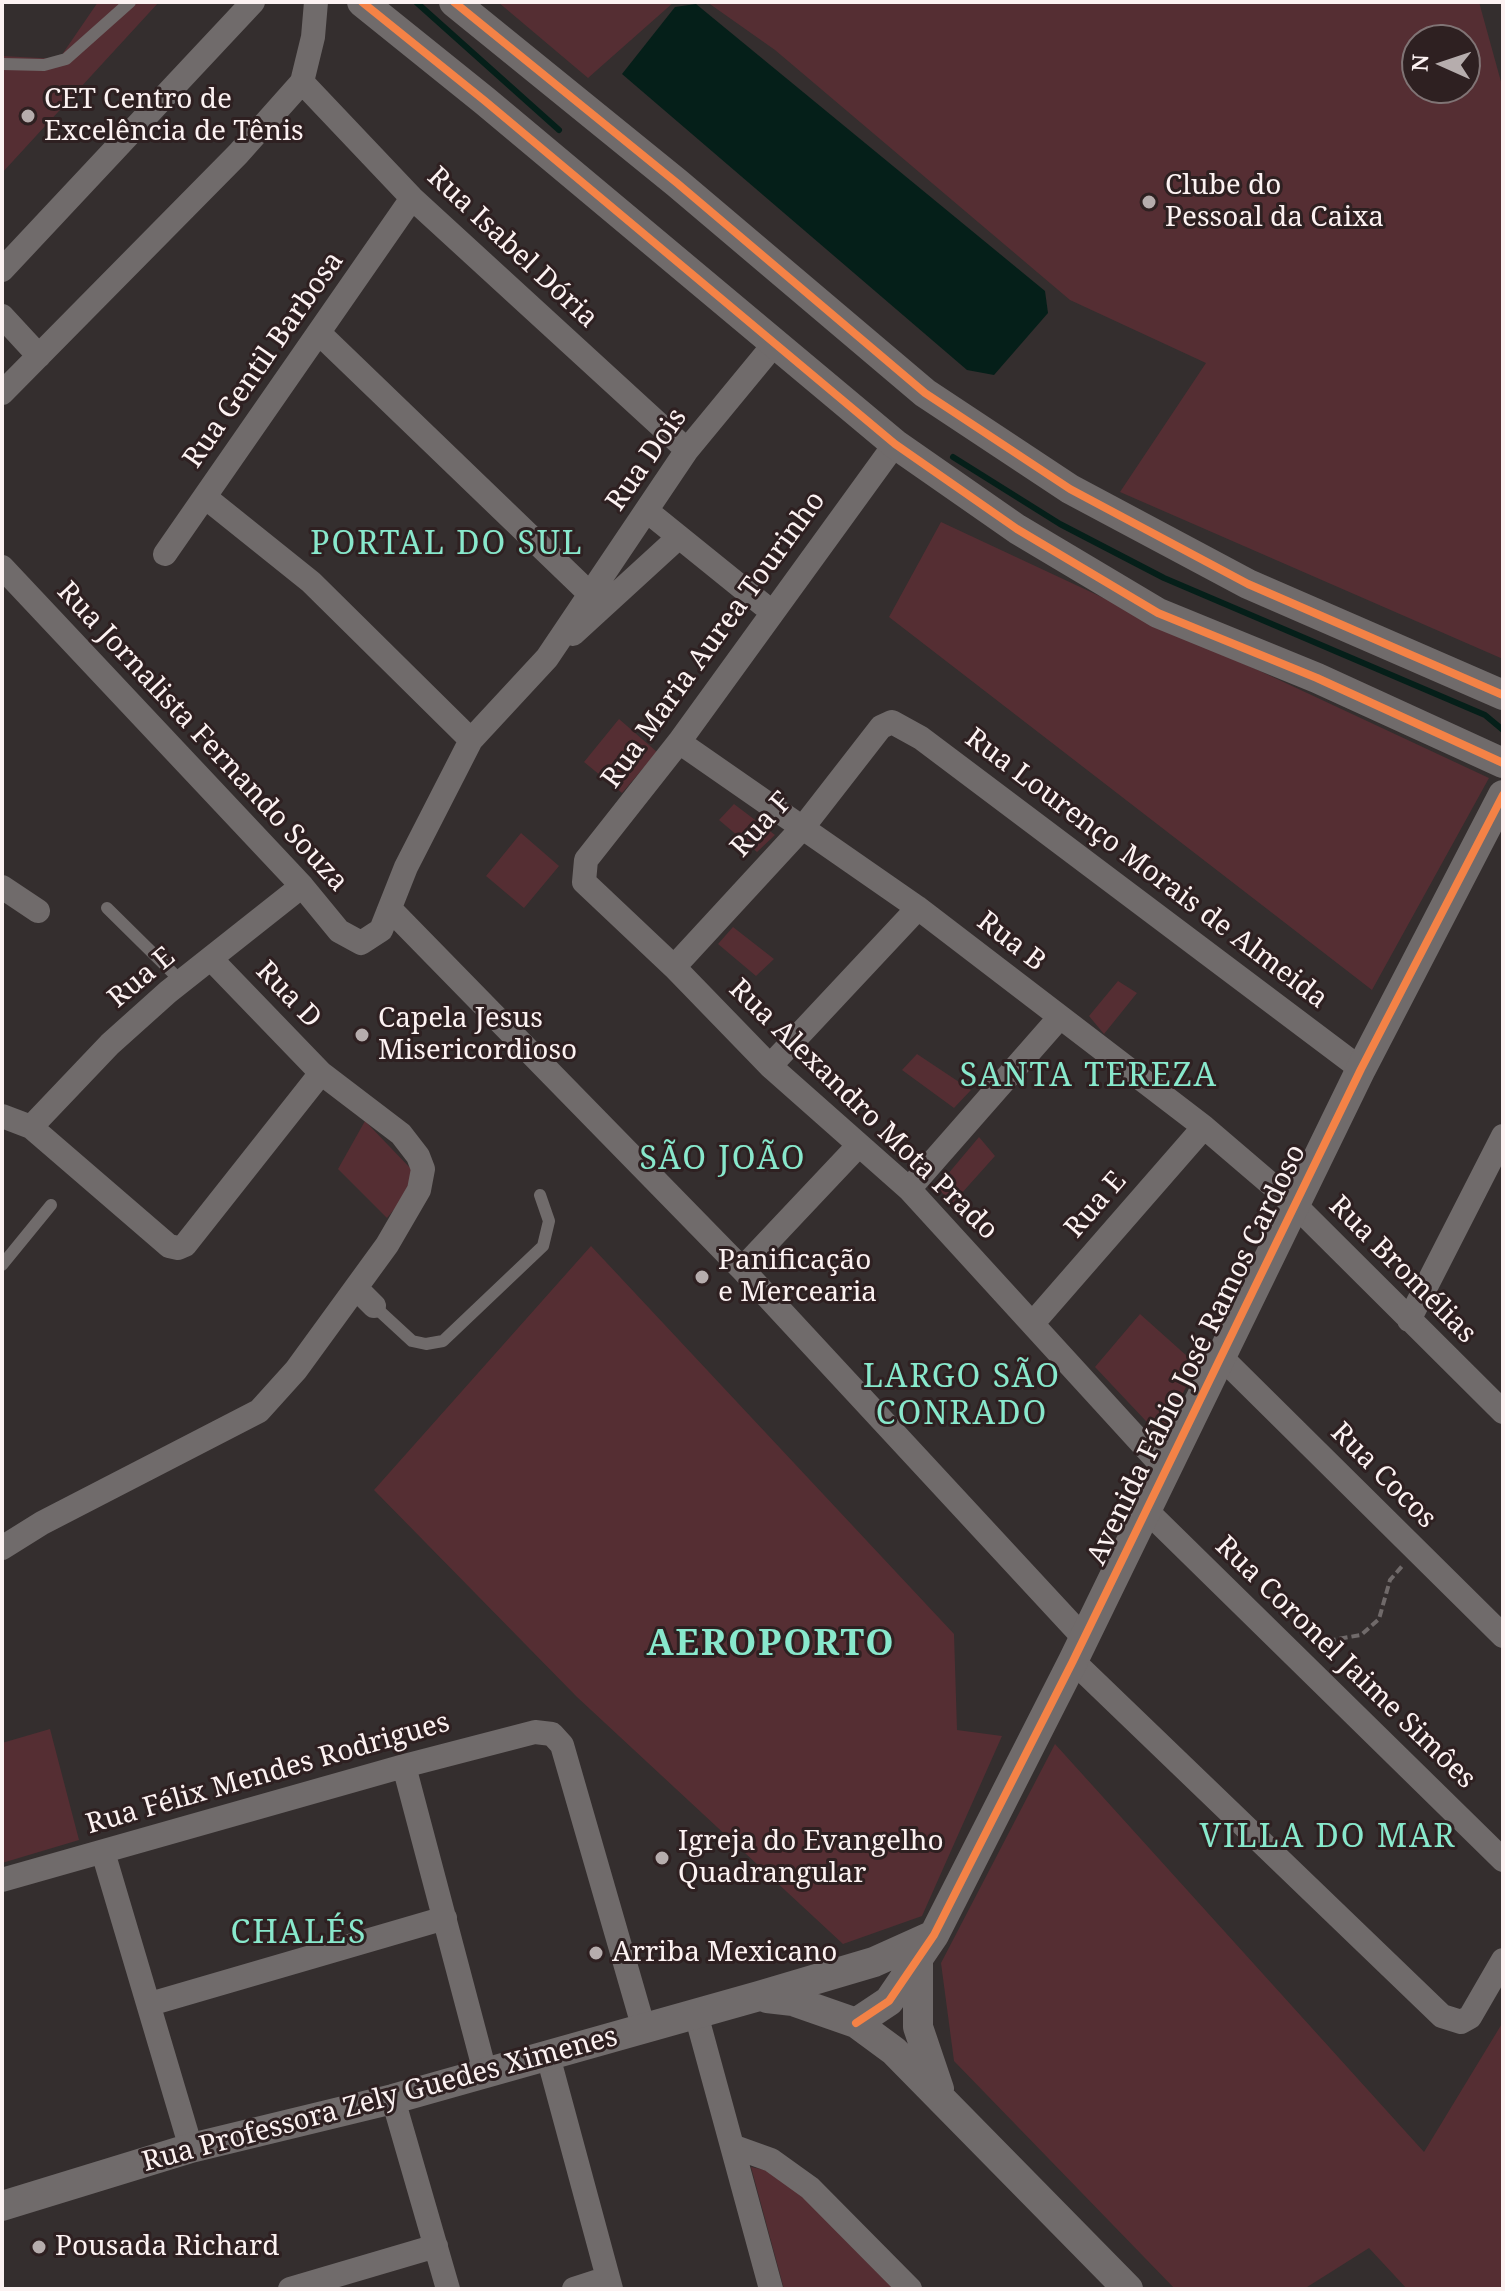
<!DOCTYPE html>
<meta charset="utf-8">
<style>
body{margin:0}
#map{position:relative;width:1505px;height:2291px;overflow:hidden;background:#342e2e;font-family:"Noto Serif",serif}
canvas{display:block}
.frame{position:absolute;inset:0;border:4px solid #fcf2f2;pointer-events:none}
.north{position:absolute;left:1401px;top:24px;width:80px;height:80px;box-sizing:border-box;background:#2e2021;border:2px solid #807475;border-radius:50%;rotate:273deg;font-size:22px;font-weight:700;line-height:32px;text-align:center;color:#fcf2f2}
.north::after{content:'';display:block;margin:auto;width:28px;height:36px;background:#b6adad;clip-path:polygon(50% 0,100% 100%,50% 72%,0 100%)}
</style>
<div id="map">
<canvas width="1505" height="2291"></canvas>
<div class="frame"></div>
<div class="north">N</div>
</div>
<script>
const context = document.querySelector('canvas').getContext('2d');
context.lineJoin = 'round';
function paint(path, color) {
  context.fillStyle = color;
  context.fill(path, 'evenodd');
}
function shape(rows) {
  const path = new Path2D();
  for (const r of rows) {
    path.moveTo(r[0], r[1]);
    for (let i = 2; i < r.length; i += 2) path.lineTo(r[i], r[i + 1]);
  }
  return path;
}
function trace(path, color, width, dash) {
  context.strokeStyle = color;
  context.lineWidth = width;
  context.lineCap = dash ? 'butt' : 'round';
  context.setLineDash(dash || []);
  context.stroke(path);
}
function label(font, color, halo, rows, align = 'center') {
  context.font = font + ' "Noto Serif",serif';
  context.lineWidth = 6;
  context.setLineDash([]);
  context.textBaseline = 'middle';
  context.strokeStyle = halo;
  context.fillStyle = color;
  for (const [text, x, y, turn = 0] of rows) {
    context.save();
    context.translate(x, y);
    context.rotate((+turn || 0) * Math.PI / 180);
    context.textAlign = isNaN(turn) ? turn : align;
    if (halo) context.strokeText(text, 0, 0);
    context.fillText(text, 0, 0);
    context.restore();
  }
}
paint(shape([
 [98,2,159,2,2,173,2,56,59,59],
 [498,2,674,2,588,78],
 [707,2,1479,2,1503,89,1503,659,1120,492,1206,363,1070,300,775,50],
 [1417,40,1465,40,1465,88,1417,88],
 [941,522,1489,778,1372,990,889,617],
 [619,719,657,752,622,793,584,762],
 [734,804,775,835,757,852,719,820],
 [521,833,559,866,524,908,486,876],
 [733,927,774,959,756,976,718,944],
 [1118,981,1137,993,1104,1034,1089,1016],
 [917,1054,971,1090,954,1108,902,1070],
 [365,1121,414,1172,414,1185,387,1218,338,1169],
 [979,1137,995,1156,952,1204,937,1187],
 [591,1246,954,1634,957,1730,1002,1736,922,1916,843,1944,577,1697,374,1490],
 [1140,1314,1197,1365,1161,1437,1095,1367],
 [50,1729,79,1840,2,1863,2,1743],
 [1055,1744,1424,2152,1503,2022,1503,2289,1407,2289,1369,2248,1304,2289,1175,2289,954,2061,941,1963],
 [751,2167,784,2174,900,2289,784,2289]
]), '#552e33');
paint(shape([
 [696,4,1045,291,1048,313,994,375,967,370,622,74,675,7]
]), '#051f19');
trace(shape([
 [416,2,559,130],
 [953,457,1060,524,1164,578,1485,715,1503,730]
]), '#051f19', 6);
trace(shape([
 [1320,1651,1332,1640,1361,1635,1379,1619,1390,1580,1404,1564]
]), '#706a6a', 4, [8, 4]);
trace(shape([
 [2,64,44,65,66,59,130,2],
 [107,908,182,982],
 [2,1265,51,1205],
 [374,1306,412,1341,426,1344,443,1341,543,1246,549,1221,540,1195]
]), '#706b6b', 12);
trace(shape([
 [302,82,412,198,687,450],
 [2,270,253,2],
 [2,316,39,356],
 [320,334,589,593],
 [2,393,238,154,302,82,313,37,316,2],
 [895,444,679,742,586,860,584,882,674,967,770,1066,909,1189,1164,1468],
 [205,497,311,582,471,740],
 [647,511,772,612],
 [165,554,412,198],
 [2,567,302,886,339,931,361,943,381,930,406,867,471,740,547,658,687,450,776,342],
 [573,634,679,537],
 [679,742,918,908,1204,1127,1294,1204,1503,1412],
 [2,887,38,911],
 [392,911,742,1269,1084,1638],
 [674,967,804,826,881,727,892,722,921,738,1361,1069],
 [770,1066,918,908],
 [2,1116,31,1127,169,1246,178,1248,185,1245,321,1073],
 [31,1127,110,1044,168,992,302,886],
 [909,1189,1060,1017],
 [742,1269,859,1145],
 [356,1288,374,1306],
 [1409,1320,1503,1136],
 [1033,1323,1204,1127],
 [1221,1357,1503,1636],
 [1145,1509,1503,1860],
 [2,1548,42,1523,259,1411,296,1370,387,1245,419,1190,423,1169,418,1156,401,1134,321,1073,212,960],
 [1073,1661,1442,2016,1461,2022,1470,2017,1503,1960],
 [404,1766,485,2072],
 [103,1852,191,2148],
 [2,1880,404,1766,535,1732,552,1734,562,1745,644,2029],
 [150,2004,445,1918],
 [696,2014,771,2289],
 [548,2056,611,2289],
 [393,2099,448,2289],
 [732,2146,771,2160,810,2188,910,2289],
 [290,2289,436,2246],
 [574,2289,608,2278]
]), '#706b6b', 24);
trace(shape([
 [362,2,485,101,895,444,1017,529,1158,613,1317,678,1503,763],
 [454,2,677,183,925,393,1070,489,1248,584,1503,695],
 [918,1963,918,2027,939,2089],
 [767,1998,793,2001,856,2023,894,2051,1128,2289],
 [856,2023,889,2001,934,1935,1073,1661,1361,1069,1503,795],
 [2,2206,191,2148,393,2099,759,1996,874,1962,934,1935]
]), '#706b6b', 30);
trace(shape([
 [362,2,485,101,895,444,1017,529,1158,613,1317,678,1503,763],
 [454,2,677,183,925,393,1070,489,1248,584,1503,695],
 [856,2023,889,2001,934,1935,1073,1661,1361,1069,1503,795]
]), '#f48246', 8);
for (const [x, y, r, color] of [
 [28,116,8,"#b6adad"],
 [1149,202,8,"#b6adad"],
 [362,1035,8,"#b6adad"],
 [702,1277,8,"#b6adad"],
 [662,1858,8,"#b6adad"],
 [596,1953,8,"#b6adad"],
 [39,2247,8,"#b6adad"]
]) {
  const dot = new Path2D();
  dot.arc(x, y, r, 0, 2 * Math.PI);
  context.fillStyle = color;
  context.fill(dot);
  trace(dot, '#2e2021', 3);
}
label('28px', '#fcf2f2', '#2e2021', [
 ["CET Centro de",44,100],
 ["Excelência de Tênis",44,132],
 ["Clube do",1165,186],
 ["Pessoal da Caixa",1165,218],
 ["Capela Jesus",378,1019],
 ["Misericordioso",378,1051],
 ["Panificação",718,1261],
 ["e Mercearia",718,1293],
 ["Igreja do Evangelho",678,1842],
 ["Quadrangular",678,1874],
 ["Arriba Mexicano",612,1953],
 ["Pousada Richard",55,2247]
], 'left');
label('28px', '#fcf2f2', '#2e2021', [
 ["Rua Isabel Dória",512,248,43],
 ["Rua Gentil Barbosa",264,360,-55],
 ["Rua Dois",647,460,-55],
 ["Rua Maria Aurea Tourinho",714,640,-54],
 ["Rua Jornalista Fernando Souza",202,737,47],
 ["Rua F",762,825,-48],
 ["Rua Lourenço Morais de Almeida",1146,869,37],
 ["Rua B",1011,942,38],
 ["Rua E",142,978,-40],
 ["Rua D",288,995,46],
 ["Rua Alexandro Mota Prado",863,1110,44],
 ["Rua E",1096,1205,-49],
 ["Rua Bromélias",1402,1270,45],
 ["Avenida Fábio José Ramos Cardoso",1197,1355,-64],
 ["Rua Cocos",1383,1476,45],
 ["Rua Coronel Jaime Simôes",1345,1663,44],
 ["Rua Félix Mendes Rodrigues",268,1774,-16],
 ["Rua Professora Zely Guedes Ximenes",380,2100,-15]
]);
context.letterSpacing = '2px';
label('32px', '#88e8cc', '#2e2021', [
 ["PORTAL DO SUL",447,545],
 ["SANTA TEREZA",1089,1077],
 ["SÃO JOÃO",723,1160],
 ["LARGO SÃO",962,1378],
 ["CONRADO",962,1415],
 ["VILLA DO MAR",1328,1838],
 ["CHALÉS",299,1934]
]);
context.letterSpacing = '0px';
context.letterSpacing = '2px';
label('bold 36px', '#88e8cc', '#2e2021', [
 ["AEROPORTO",771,1645]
]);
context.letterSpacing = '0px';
</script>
